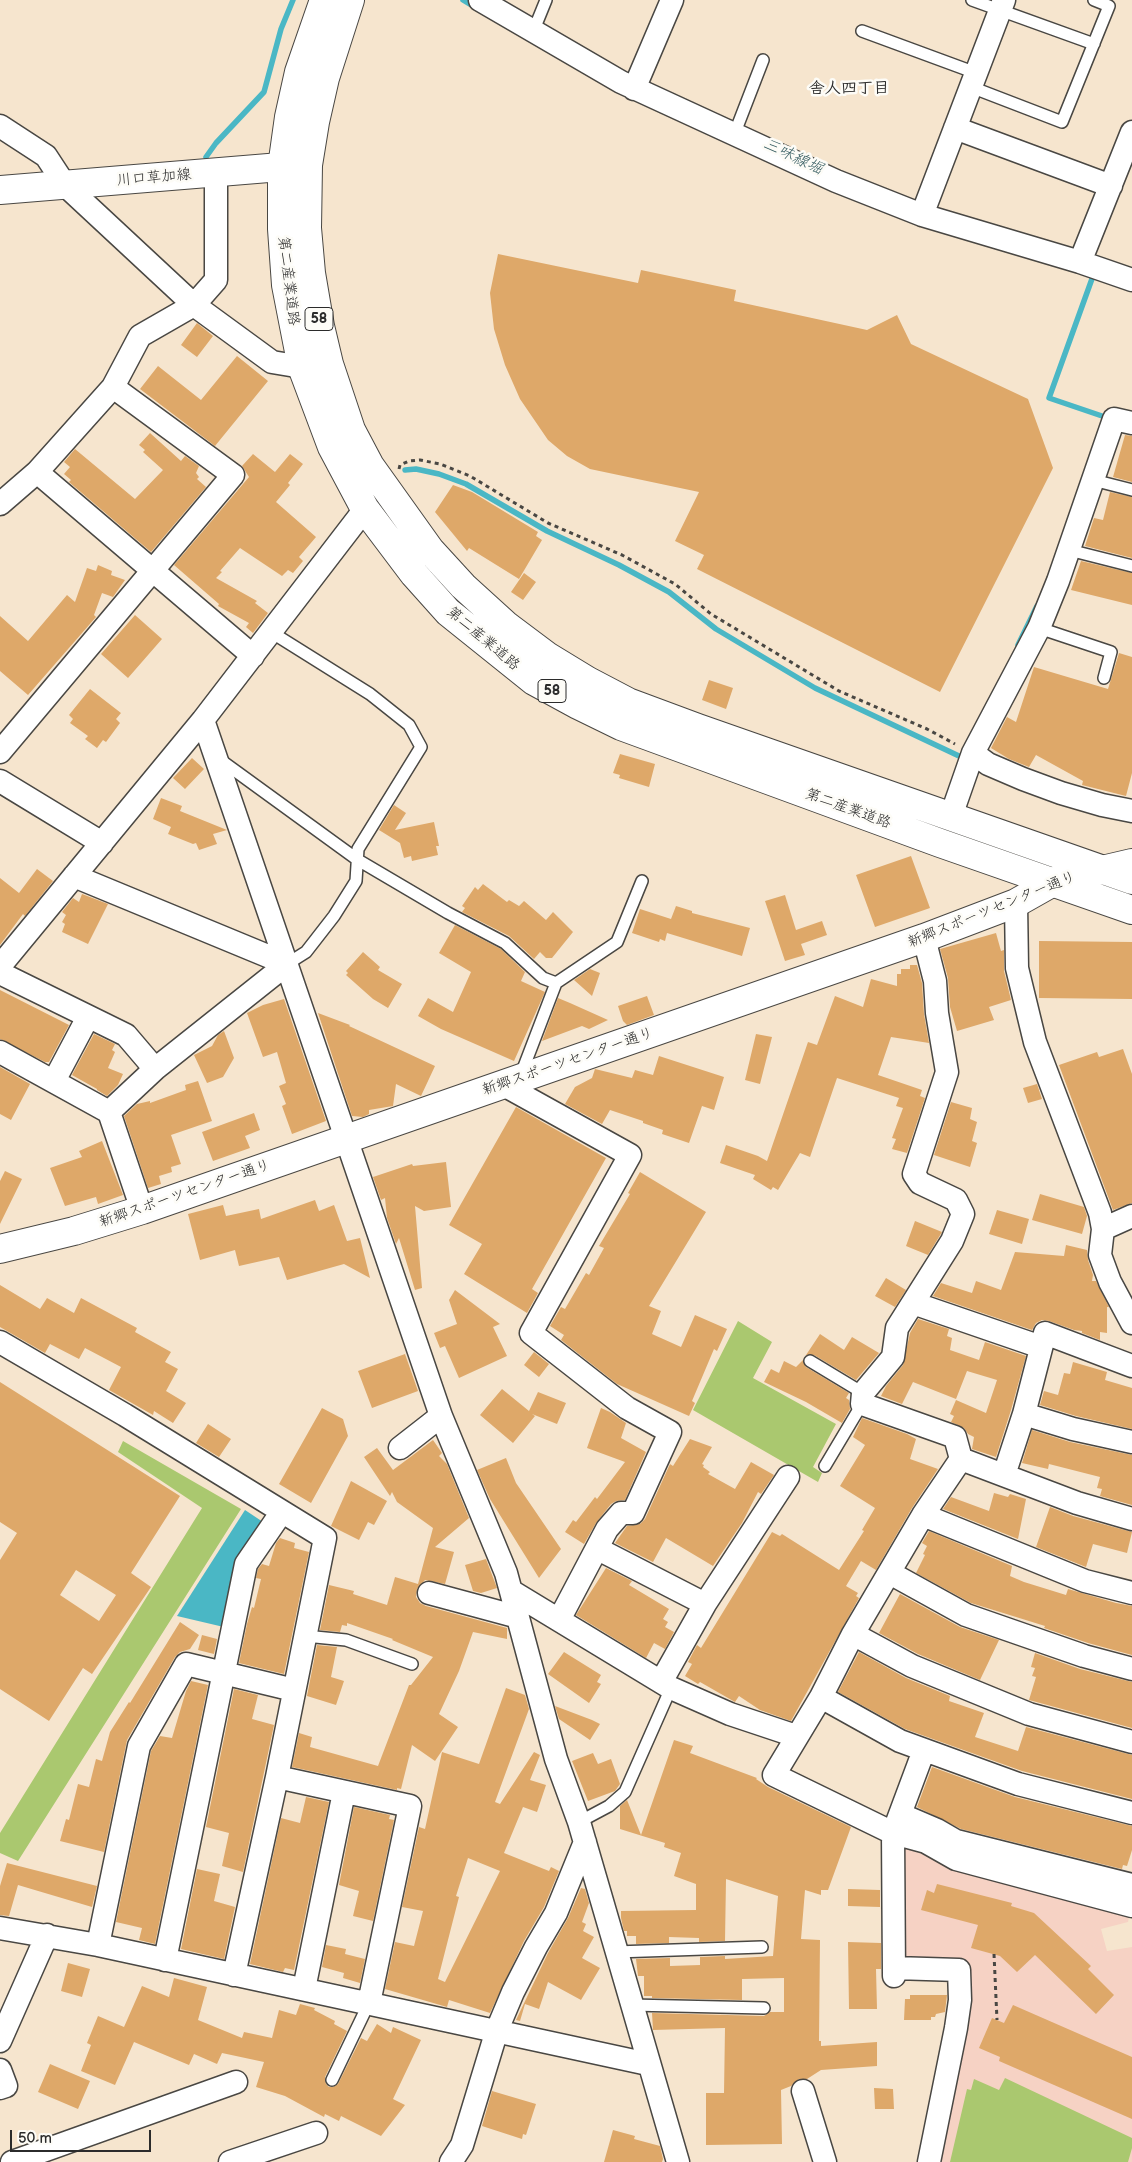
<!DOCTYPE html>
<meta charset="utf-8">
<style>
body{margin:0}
#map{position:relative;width:1132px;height:2162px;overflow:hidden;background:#f6e5ce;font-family:"Balsamiq Sans",sans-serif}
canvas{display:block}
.scale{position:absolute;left:10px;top:2130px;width:141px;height:22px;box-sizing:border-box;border:2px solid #2b2b2b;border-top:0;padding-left:6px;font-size:15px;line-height:18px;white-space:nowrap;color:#2b2b2b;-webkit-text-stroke:4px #fdfcf7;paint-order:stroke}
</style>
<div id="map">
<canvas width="1132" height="2162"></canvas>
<div class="scale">50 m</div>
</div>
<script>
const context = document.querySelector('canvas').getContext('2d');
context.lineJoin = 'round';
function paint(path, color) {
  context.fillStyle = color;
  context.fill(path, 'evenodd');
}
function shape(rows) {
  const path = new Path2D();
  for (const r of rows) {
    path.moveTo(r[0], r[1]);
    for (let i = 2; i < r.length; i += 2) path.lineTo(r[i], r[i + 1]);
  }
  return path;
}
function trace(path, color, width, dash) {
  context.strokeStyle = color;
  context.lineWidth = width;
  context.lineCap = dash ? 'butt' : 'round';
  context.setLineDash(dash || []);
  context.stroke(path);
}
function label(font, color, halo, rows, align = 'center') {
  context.font = font + ' "Balsamiq Sans","Klee One",sans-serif';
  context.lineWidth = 5;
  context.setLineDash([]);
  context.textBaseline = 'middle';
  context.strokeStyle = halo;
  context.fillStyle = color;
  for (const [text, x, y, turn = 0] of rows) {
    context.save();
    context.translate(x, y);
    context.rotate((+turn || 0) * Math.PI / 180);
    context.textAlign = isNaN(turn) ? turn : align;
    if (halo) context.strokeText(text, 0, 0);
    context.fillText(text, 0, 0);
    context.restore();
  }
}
paint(shape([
 [901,1847,924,1851,1129,1917,1128,1922,1101,1929,1107,1951,1132,1947,1132,2162,936,2162,967,1977,903,1958]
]), '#f6d2c4');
paint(shape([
 [738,1321,772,1342,753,1378,836,1424,813,1467,822,1473,818,1482,693,1410],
 [123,1441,241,1509,18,1861,0,1853,0,1833,202,1508,118,1452],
 [1005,2078,1132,2138,1132,2148,1128,2162,950,2162,967,2089,971,2090,974,2079,999,2090]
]), '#aac86f');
paint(shape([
 [245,1510,263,1522,228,1628,177,1616]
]), '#4ab7c5');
trace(shape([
 [463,0,476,8],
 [206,157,216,143,264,92,281,29,293,0],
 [1093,276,1049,398,1105,417,1104,421],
 [405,470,416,469,439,474,466,484,547,531,619,565,669,592,716,629,815,688,959,756],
 [1018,645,1037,606]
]), '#4ab7c5', 5.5);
paint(shape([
 [498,254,638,283,641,270,736,290,734,301,867,330,897,315,911,344,1028,399,1053,468,940,692,697,569,704,555,675,541,699,492,590,469,567,456,548,440,520,399,505,365,494,329,490,293],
 [197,323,213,336,197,357,181,345],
 [237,356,268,381,215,446,140,389,158,366,201,400],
 [150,433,181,461,185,456,199,466,196,473,199,477,197,479,206,487,151,552,69,482,71,480,64,474,70,467,64,462,75,449,135,499,163,470,143,452,145,450,139,445],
 [1125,435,1132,436,1132,482,1113,477],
 [253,454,275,472,290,454,303,464,288,483,290,485,276,502,316,537,299,557,303,561,293,573,288,570,282,576,240,548,220,571,222,572,216,578,257,601,255,603,268,613,253,633,246,627,249,623,218,606,219,604,174,565,249,477,242,466],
 [453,485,472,492,538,532,536,536,542,540,519,579,469,548,467,551,435,512],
 [1110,492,1132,497,1132,558,1085,546,1094,518,1103,520],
 [1081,561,1132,573,1132,605,1071,590],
 [98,565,112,571,111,575,125,580,113,597,102,593,94,615,96,617,28,695,0,671,0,616,28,641,67,595,75,602,87,568,96,571],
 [524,573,536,582,523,600,511,592],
 [135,615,162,639,128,678,101,654],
 [1119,653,1132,657,1132,773,1126,796,1082,785,1083,781,1036,755,1029,767,1009,759,991,748,1007,717,1016,722,1034,667,1108,689],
 [709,680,733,688,726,709,702,700],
 [90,689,121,713,116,719,120,723,106,742,103,740,97,748,85,739,88,736,70,723,73,719,69,715],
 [620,754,655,764,649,787,619,778,620,775,613,773],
 [192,758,204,769,185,789,173,778],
 [161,798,182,806,180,811,227,830,213,834,217,844,199,850,196,843,193,844,168,834,171,827,153,819],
 [394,805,406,813,395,830,434,822,439,846,436,846,438,855,412,861,411,856,404,858,400,843,379,830],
 [911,856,930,908,875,927,856,875],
 [37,869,53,881,25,916,23,914,0,945,0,878,19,893],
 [483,884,507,902,509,900,519,906,524,901,546,920,553,912,573,932,552,958,546,958,540,952,534,959,509,936,462,912,465,908,462,906,475,887,478,890],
 [82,894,108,904,88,944,62,932,65,924,62,922,66,915,62,912,73,898,79,902],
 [785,895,796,930,822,921,827,935,801,944,805,955,785,961,765,901],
 [676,906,692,911,692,913,750,928,742,956,667,933,665,941,660,939,659,942,632,933,640,909,671,919],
 [455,925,501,949,525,972,521,981,545,992,514,1061,441,1029,418,1016,428,998,453,1012,471,972,439,953],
 [996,933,1001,951,1004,950,1004,971,1011,1000,989,1007,994,1020,957,1031,950,1007,948,978,940,949],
 [1039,941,1132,942,1132,999,1039,998],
 [363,952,380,967,378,970,402,984,388,1008,373,999,346,975,348,973,346,971],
 [910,965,917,965,922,983,924,1014,929,1043,891,1037,878,1075,922,1090,920,1096,925,1098,907,1153,892,1149,896,1139,892,1138,903,1108,896,1106,899,1098,837,1078,810,1157,800,1153,778,1190,773,1187,771,1190,753,1179,755,1175,720,1163,726,1145,758,1156,767,1161,808,1042,817,1045,835,996,863,1007,871,979,897,986,897,974,901,974,901,969,910,969],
 [590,969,600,973,592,996,574,980],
 [0,990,69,1025,49,1062,45,1062,0,1039],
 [647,996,654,1015,627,1025,623,1021,618,1006],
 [558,998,570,1003,608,1020,589,1029,582,1026,542,1041],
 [284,999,326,1121,292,1134,282,1106,286,1104,279,1086,286,1083,277,1052,263,1057,247,1013,263,1005],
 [318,1013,350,1025,349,1026,435,1066,421,1096,396,1084,393,1106,369,1110,369,1114,363,1117,352,1116],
 [224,1031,234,1058,223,1077,207,1083,194,1055,212,1046,218,1035],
 [94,1034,115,1044,112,1050,115,1052,108,1068,123,1074,118,1085,107,1096,97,1090,97,1089,72,1075],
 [756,1034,772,1037,760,1084,745,1080],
 [1123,1049,1132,1074,1132,1203,1113,1210,1059,1065,1097,1052,1099,1057],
 [659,1056,724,1077,714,1110,702,1106,689,1143,662,1134,663,1130,643,1123,643,1121,610,1110,602,1124,565,1104,575,1087,592,1078,595,1069,632,1078,635,1070,653,1075],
 [0,1067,30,1084,11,1120,0,1114],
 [198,1081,212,1121,171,1135,181,1164,171,1167,172,1172,159,1176,161,1184,148,1188,124,1116,137,1104,150,1101,150,1103,186,1090,185,1085],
 [1037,1084,1042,1099,1028,1103,1023,1088],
 [951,1102,972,1108,970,1119,977,1122,972,1141,977,1143,970,1167,934,1155],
 [516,1107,606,1158,532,1289,538,1293,527,1313,464,1274,482,1244,449,1225],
 [254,1113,260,1130,245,1136,250,1148,213,1161,202,1132],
 [102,1141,123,1195,98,1204,96,1197,65,1206,50,1168,82,1157,79,1151],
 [446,1162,451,1207,424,1211,415,1206,422,1288,415,1290,399,1238,396,1244,387,1218,385,1198,381,1200,373,1177,412,1164,413,1166],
 [5,1171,22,1179,0,1224,0,1181],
 [640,1172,706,1212,649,1306,661,1311,652,1334,681,1347,695,1315,727,1329,717,1351,714,1349,692,1401,695,1403,689,1416,617,1384,561,1340,564,1335,550,1326,561,1307,565,1309,586,1273,589,1275,604,1248,599,1246,630,1194,628,1193],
 [1040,1194,1084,1207,1087,1216,1082,1234,1032,1220],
 [315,1200,319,1211,334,1205,347,1241,360,1238,370,1278,344,1264,287,1280,279,1257,239,1266,235,1250,200,1260,188,1214,223,1205,226,1216,259,1209,261,1219],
 [997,1210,1029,1219,1022,1244,989,1234],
 [915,1221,942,1232,928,1255,906,1246],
 [1066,1245,1087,1250,1088,1260,1093,1275,1092,1281,1096,1281,1109,1307,1107,1307,1107,1333,1100,1332,1100,1340,1082,1333,1082,1331,1074,1330,1049,1321,1042,1320,1036,1323,1032,1330,933,1296,941,1283,972,1293,976,1281,1001,1290,1015,1252,1064,1256],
 [886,1278,906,1290,895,1307,875,1296],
 [0,1285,40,1309,47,1298,74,1313,81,1298,137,1328,135,1332,171,1352,165,1362,178,1369,166,1391,186,1403,173,1423,154,1411,153,1415,109,1390,121,1367,85,1348,79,1359,50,1344,45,1353,0,1327],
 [455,1290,500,1324,493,1327,507,1356,459,1378,445,1346,440,1348,434,1333,457,1324,449,1300],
 [918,1319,949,1329,947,1336,952,1338,950,1350,979,1360,985,1342,1026,1356,1011,1410,996,1457,972,1449,974,1437,968,1434,964,1428,951,1422,954,1416,950,1414,956,1400,986,1413,997,1380,967,1371,956,1399,913,1382,902,1404,881,1396,886,1386,903,1365,910,1333],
 [820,1334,844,1350,852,1337,879,1353,856,1380,814,1355,806,1355],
 [534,1352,549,1364,539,1377,524,1365],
 [405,1354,418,1391,372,1408,358,1371],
 [803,1360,806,1367,849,1393,846,1398,849,1400,850,1409,842,1423,806,1402,764,1382,771,1369,779,1373,784,1361,796,1367],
 [1073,1362,1107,1372,1105,1380,1132,1388,1132,1429,1076,1416,1040,1405,1044,1391,1058,1395,1064,1373,1070,1374],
 [0,1382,180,1496,131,1573,151,1587,92,1674,83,1668,49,1721,0,1689,0,1560,17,1533,0,1522],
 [76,1570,116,1595,99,1621,60,1595],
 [502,1389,529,1411,538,1392,566,1403,557,1424,532,1414,535,1416,513,1443,480,1415],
 [322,1408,343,1419,348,1436,311,1503,279,1484],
 [601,1408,610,1412,626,1423,621,1438,646,1452,625,1500,616,1501,611,1504,596,1523,584,1544,565,1532,573,1520,576,1522,595,1497,597,1499,625,1462,587,1448],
 [862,1418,907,1434,916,1439,910,1459,938,1469,912,1508,876,1570,861,1561,846,1586,858,1593,856,1596,859,1598,791,1721,760,1710,739,1696,735,1702,700,1682,698,1684,685,1676,692,1664,688,1662,697,1645,701,1648,772,1532,780,1536,782,1534,839,1570,864,1531,862,1530,875,1508,840,1486,865,1445,853,1437],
 [208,1424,231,1439,219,1457,196,1443],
 [1032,1430,1070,1442,1132,1455,1132,1505,1100,1496,1102,1489,1097,1488,1100,1477,1049,1464,1048,1469,1022,1463],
 [690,1439,712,1447,702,1464,704,1465,703,1467,710,1472,708,1474,735,1489,751,1462,774,1475,761,1494,758,1492,742,1523,713,1566,666,1538,653,1562,615,1543,627,1526,640,1524,645,1519,670,1464,673,1466],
 [433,1440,442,1453,439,1456,447,1464,469,1518,435,1547,454,1552,445,1584,425,1580,417,1589,416,1597,420,1603,426,1606,507,1628,507,1639,473,1632,459,1671,439,1714,458,1727,435,1761,412,1745,401,1789,397,1788,397,1790,292,1767,299,1733,312,1737,310,1747,378,1766,409,1685,411,1685,433,1657,392,1640,393,1639,347,1623,347,1626,342,1625,340,1632,320,1630,329,1585,354,1591,353,1594,387,1605,395,1577,418,1584,433,1528,397,1502,392,1492,390,1496,364,1457,377,1448,393,1470],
 [506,1458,516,1483,561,1549,539,1578,490,1499,477,1470],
 [351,1481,387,1501,374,1525,368,1522,359,1540,331,1526],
 [994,1493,1008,1497,1010,1494,1026,1499,1018,1539,943,1509,951,1497,989,1511],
 [1050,1507,1073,1516,1132,1532,1127,1553,1093,1544,1086,1567,1036,1547],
 [929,1531,1012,1566,1010,1576,1024,1582,1066,1595,1068,1589,1116,1603,1132,1606,1132,1655,1088,1643,1044,1628,1045,1626,971,1603,916,1573,925,1555,923,1554,927,1546,922,1543],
 [280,1538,295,1543,294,1548,309,1552,284,1674,239,1663,247,1624,252,1607,254,1608,261,1579,256,1578,258,1569,262,1564,269,1566,276,1543],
 [486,1559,497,1588,481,1593,473,1591,465,1565],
 [606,1568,632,1581,629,1585,669,1609,663,1619,668,1622,665,1627,674,1632,665,1649,654,1643,646,1658,576,1615],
 [900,1594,960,1627,999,1640,980,1680,918,1654,879,1633],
 [180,1622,199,1635,190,1649,180,1652,175,1657,127,1740,104,1852,60,1841,66,1819,69,1820,78,1784,89,1787,96,1759,102,1761,110,1732,129,1702,130,1703],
 [202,1635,217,1639,214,1654,198,1650],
 [317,1645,337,1647,331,1677,344,1681,336,1705,307,1696],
 [564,1652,601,1675,597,1682,601,1684,589,1703,548,1674],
 [859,1652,906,1678,950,1696,949,1701,984,1713,975,1737,1018,1751,1026,1727,1132,1755,1132,1799,1022,1771,905,1729,838,1692],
 [1035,1653,1080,1669,1132,1682,1132,1728,1029,1700,1036,1677,1032,1676,1035,1668,1031,1667],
 [191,1681,208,1685,155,1944,139,1940,142,1928,116,1922,151,1751,160,1736,172,1738,186,1691],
 [506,1688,525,1695,529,1709,495,1802,500,1804,534,1752,540,1755,530,1780,546,1785,537,1812,523,1807,504,1853,549,1871,551,1867,559,1871,544,1907,524,1941,490,2013,449,2000,447,2007,385,1989,395,1942,414,1946,423,1911,402,1907,419,1827,425,1829,442,1752,479,1764],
 [468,1858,500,1871,445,1982,438,1979,459,1897,456,1896],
 [234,1689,258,1695,252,1719,274,1725,243,1872,222,1866,229,1833,206,1827],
 [555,1706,592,1720,600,1724,590,1740,559,1719],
 [674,1740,693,1746,690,1753,757,1778,756,1779,768,1787,851,1827,828,1890,821,1890,821,1895,805,1890,801,1939,820,1940,819,2041,821,2041,821,2046,877,2042,877,2066,821,2070,807,2079,799,2079,791,2086,781,2090,782,2144,706,2145,706,2093,724,2093,725,2028,653,2030,652,2013,764,2016,770,2012,784,2012,784,1978,742,1979,742,2000,652,1998,652,1996,644,1996,644,1976,638,1976,636,1959,670,1958,670,1966,700,1965,700,1957,725,1956,725,1959,773,1956,778,1896,726,1879,725,1941,699,1942,699,1938,669,1937,669,1943,636,1944,636,1936,627,1936,627,1931,624,1931,621,1918,621,1911,696,1910,696,1884,674,1876,681,1853,664,1847,665,1843,620,1829,620,1806,627,1800,641,1835],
 [593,1753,598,1764,611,1759,620,1784,615,1791,588,1801,572,1761],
 [932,1767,1015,1797,1132,1826,1132,1850,1127,1866,1123,1865,1122,1869,961,1829,917,1807],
 [306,1797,329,1802,294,1970,285,1968,283,1972,250,1964,281,1818,300,1823],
 [354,1807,390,1815,389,1819,394,1820,373,1921,353,1916,359,1891,339,1885],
 [7,1863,97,1886,92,1907,18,1885,9,1916,0,1915,0,1886],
 [197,1869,220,1874,214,1901,235,1907,224,1959,181,1949],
 [937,1884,1012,1903,1011,1906,1034,1913,1091,1966,1088,1969,1114,1995,1096,2014,1035,1955,1017,1972,1000,1956,971,1948,978,1925,921,1910,927,1890,934,1893],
 [581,1888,585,1889,589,1903,582,1922,586,1924,583,1931,594,1937,582,1958,600,1968,581,2000,548,1982,539,2009,525,2004,520,2021,516,2020,548,1953,568,1918],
 [848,1889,880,1890,880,1907,848,1906],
 [848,1942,881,1943,881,1969,876,1969,877,2009,849,2009],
 [326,1945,346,1949,345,1954,365,1959,360,1983,343,1978,344,1973,322,1967],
 [68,1963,90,1969,82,1997,61,1991],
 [174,1978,207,1987,198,2020,242,2038,244,2032,272,2038,279,2010,296,2015,300,2004,315,2008,314,2010,335,2021,334,2024,347,2031,325,2077,326,2084,329,2087,333,2087,338,2084,361,2038,367,2041,377,2024,391,2033,393,2027,421,2040,393,2099,405,2105,381,2136,341,2116,339,2121,325,2114,324,2117,285,2096,256,2087,264,2062,222,2053,217,2064,194,2054,189,2065,134,2042,115,2085,81,2071,91,2045,87,2043,98,2016,124,2027,142,1986,169,1997],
 [910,1995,947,1995,945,2012,936,2014,935,2017,931,2017,931,2020,904,2020,905,1999,910,1999],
 [1013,2005,1132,2057,1132,2119,999,2061,1000,2057,979,2048,992,2018,1004,2023],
 [50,2064,90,2081,78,2109,38,2092],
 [874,2088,893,2089,894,2109,875,2109],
 [492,2091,536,2104,526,2135,523,2134,522,2139,482,2126],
 [613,2130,635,2136,634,2139,660,2146,663,2159,662,2162,604,2162]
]), '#dea869');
const service = shape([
 [972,0,1094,44],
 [862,31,976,73],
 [533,32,546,0],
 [971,87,1062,122,1109,6,1094,0],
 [734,135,763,60],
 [1093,480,1132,490],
 [1069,550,1132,566],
 [1039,628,1111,652,1104,678],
 [271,632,370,694,409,725,421,747,358,849,356,881,334,916,306,952,287,964],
 [219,759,358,860,448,913,505,943,543,978,556,983,520,1077],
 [556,983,617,942,642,881],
 [810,1361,863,1393],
 [825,1466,862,1404],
 [305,1636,346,1640,412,1664],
 [579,1822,609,1806,625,1792,671,1688],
 [616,1952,762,1947],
 [631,2005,764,2008],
 [332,2080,369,2003]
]);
const minor = shape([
 [480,0,621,82,836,181,922,215,1080,262,1132,280],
 [634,89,672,0],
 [0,126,46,156,65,185,194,305,272,362,302,367],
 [955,128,1111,186],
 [922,215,1004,0],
 [1080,262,1132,132],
 [37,472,253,656],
 [0,504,37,472,113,387,140,336,194,305,216,280,216,173],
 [203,720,441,1416,506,1573,556,1759,579,1822,678,2162],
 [0,752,233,475,113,387],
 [973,753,988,764,1023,779,1061,793,1102,805,1132,811],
 [0,781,102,843],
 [951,816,973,753,1039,628,1058,581,1114,419,1132,423],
 [74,876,287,964,155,1069,109,1112],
 [1016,903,1017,968,1035,1042,1100,1213,1103,1229,1100,1255,1110,1282,1132,1323],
 [924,938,935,981,937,1013,947,1072,914,1174,920,1183,956,1200,963,1214,952,1241,897,1328,893,1357,863,1393,862,1404,955,1437,961,1459,923,1515,853,1634,821,1697,774,1775,893,1833,926,1842,956,1859,1132,1906],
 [0,966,203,720,365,509],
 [0,973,126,1035,155,1069],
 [0,1052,109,1112,142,1210],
 [54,1081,88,1017],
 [502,1084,630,1155,531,1333,627,1408,670,1432,633,1513,621,1513,607,1529,559,1620],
 [1103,1229,1132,1216],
 [913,1303,1041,1347],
 [0,1342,125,1415,325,1538,277,1777,234,1975],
 [1024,1414,1073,1429,1132,1442],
 [400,1448,441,1416],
 [961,1459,1077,1503,1132,1519],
 [1004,1475,1024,1414,1045,1333,1132,1366],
 [923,1515,1085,1581,1132,1593],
 [598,1549,705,1604],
 [890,1573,966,1615,1084,1656,1132,1669],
 [511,1591,671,1688,730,1714,796,1736],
 [429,1593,518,1617],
 [853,1634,912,1666,1029,1714,1132,1742],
 [661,1682,705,1604,788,1477],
 [821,1697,900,1741,1018,1784,1132,1813],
 [277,1777,410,1806,369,2003],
 [902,1815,937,1830,956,1841,1132,1885],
 [0,1928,98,1945,648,2064],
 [98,1945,139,1746,186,1664,294,1690],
 [165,1960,246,1564,281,1513],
 [894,1968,959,1970,960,2000,956,2028,929,2162],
 [894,1976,893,1833,924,1750],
 [304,1989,344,1792],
 [0,2041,47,1935],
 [0,2070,6,2086,0,2088],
 [803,2091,825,2162],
 [12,2162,236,2082],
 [230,2162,316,2133],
 [451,2162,462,2145,497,2030,513,1992,536,1947,556,1913,585,1842]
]);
const tertiary = shape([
 [0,1249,74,1231,142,1210,924,938,1016,903,1055,881,1132,863]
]);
const secondary = shape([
 [0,190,305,165]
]);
const primary = shape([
 [324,0,299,72,289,117,282,167,282,229,286,285,302,367,332,447,365,509,414,574,448,612,534,681,578,705,621,726,940,843,1132,910],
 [350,0,325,78,315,122,308,165,307,228,311,273,320,326,329,364,351,430,370,466,430,550,463,586,507,626,547,656,588,681,628,702,698,728,1132,880]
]);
trace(service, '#494743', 14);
trace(minor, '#494743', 25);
trace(tertiary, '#494743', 30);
trace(secondary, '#494743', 30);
trace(primary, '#494743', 30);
trace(shape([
 [399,469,400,465,409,461,420,460,440,464,470,476,548,523,622,555,675,584,711,614,839,691,927,729,955,744],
 [994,1954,997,2020]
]), '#494743', 3, [4, 4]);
trace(service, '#fff', 11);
trace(minor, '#fff', 22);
trace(tertiary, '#fff', 28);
trace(secondary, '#fff', 28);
trace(primary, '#fff', 28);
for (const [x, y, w] of [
 [319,319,28],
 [552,691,28]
]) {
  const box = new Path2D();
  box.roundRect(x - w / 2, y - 11.5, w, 23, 4);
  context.fillStyle = '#fdfcf7';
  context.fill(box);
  trace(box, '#2b2b2b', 1);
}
label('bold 14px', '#2b2b2b', null, [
 ["58",319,319],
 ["58",552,691]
]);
label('15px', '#2b2b2b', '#fdfcf7', [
 ["川口草加線",154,178,-5],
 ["第二産業道路",288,281,83],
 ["第二産業道路",483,639,40],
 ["第二産業道路",848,809,20],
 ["新郷スポーツセンター通り",992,910,-22],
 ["新郷スポーツセンター通り",568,1062,-19],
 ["新郷スポーツセンター通り",185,1194,-19]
]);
label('bold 16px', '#2b2b2b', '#fdfcf7', [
 ["舎人四丁目",849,89]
]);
label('italic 16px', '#365c61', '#fdfcf7', [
 ["三味線堀",793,157,25]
]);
</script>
